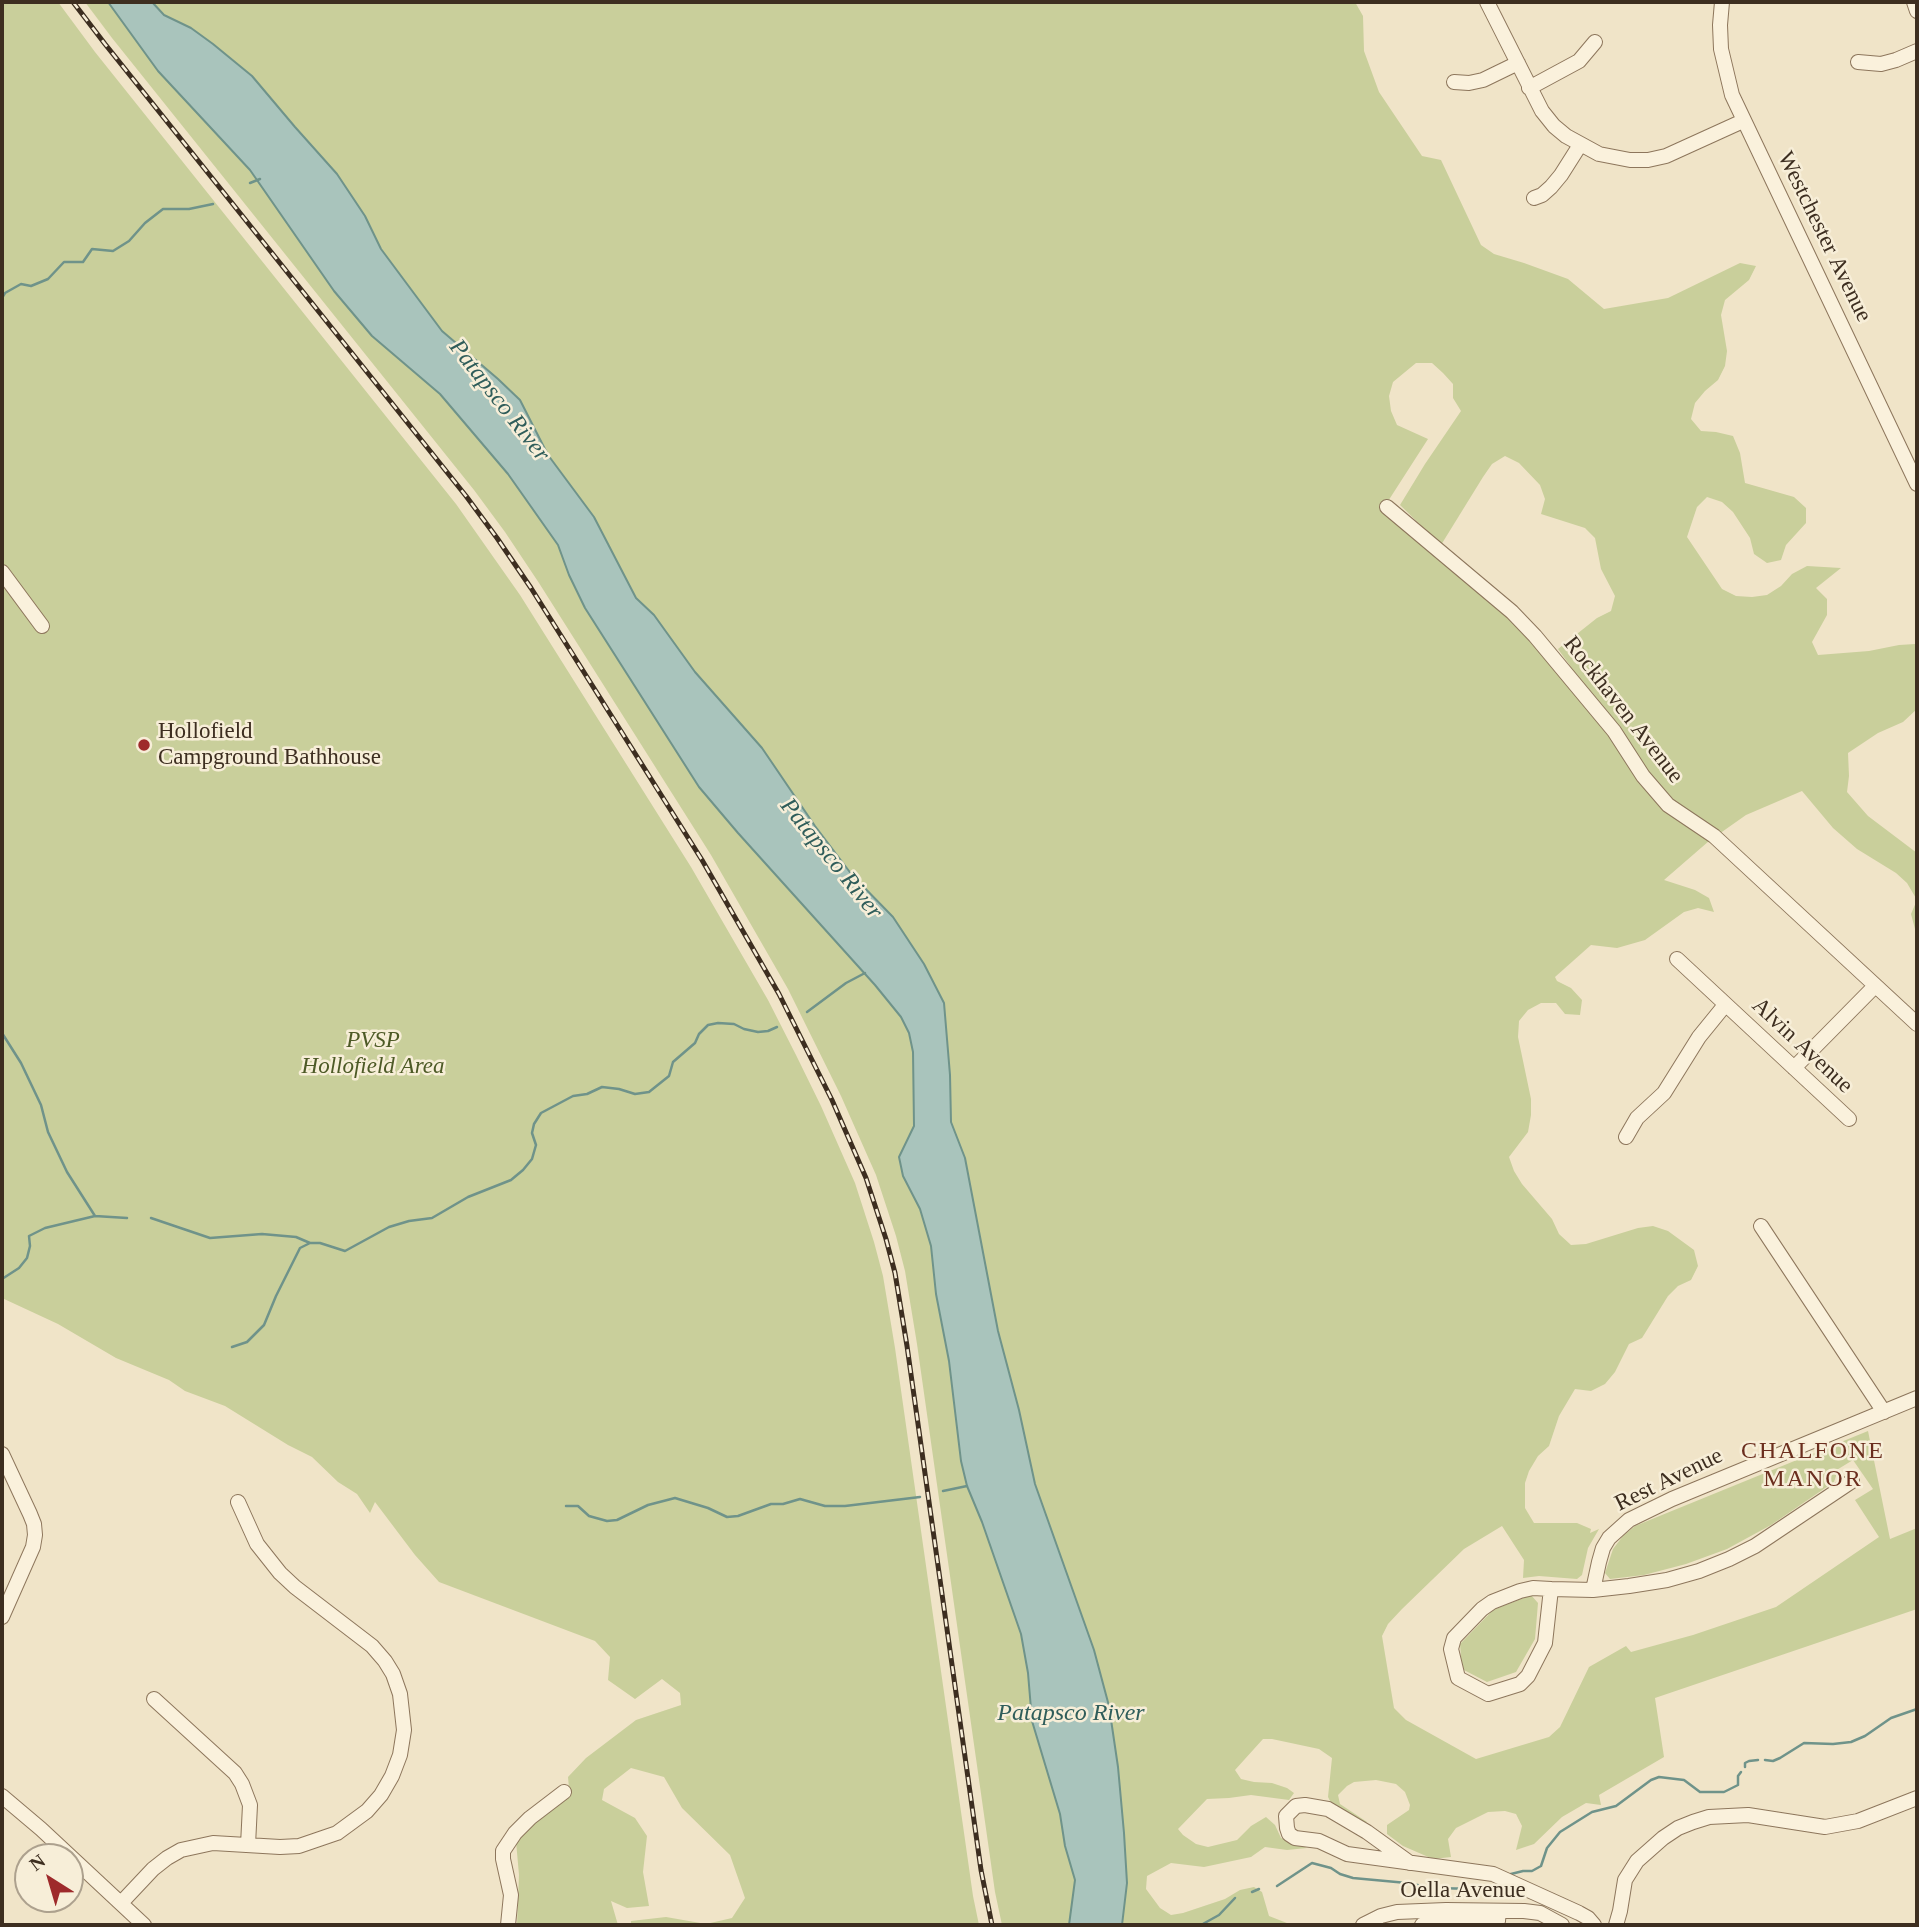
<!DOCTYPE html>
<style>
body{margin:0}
#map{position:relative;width:1919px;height:1927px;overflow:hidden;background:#f0e4c8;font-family:Georgia,serif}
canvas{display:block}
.frame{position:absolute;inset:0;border:4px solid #3d2e20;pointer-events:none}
.north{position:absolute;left:14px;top:1843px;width:70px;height:70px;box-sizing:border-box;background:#f7eed8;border:2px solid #ada18e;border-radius:50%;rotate:323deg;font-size:19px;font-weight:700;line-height:28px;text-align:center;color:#3d2e20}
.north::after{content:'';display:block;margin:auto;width:24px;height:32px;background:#9e2a2b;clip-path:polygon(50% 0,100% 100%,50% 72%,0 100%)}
</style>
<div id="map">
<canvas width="1919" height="1927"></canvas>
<div class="frame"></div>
<div class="north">N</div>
</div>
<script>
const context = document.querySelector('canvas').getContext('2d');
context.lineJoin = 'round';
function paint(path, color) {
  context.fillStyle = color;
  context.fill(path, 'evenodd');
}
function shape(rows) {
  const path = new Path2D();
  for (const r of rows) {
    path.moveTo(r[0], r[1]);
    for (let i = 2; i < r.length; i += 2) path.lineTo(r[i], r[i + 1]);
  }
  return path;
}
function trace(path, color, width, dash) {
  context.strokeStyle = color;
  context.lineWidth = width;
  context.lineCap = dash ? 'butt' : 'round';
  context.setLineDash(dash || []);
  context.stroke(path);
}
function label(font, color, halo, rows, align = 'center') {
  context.font = font + ' Georgia,serif';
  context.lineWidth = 5;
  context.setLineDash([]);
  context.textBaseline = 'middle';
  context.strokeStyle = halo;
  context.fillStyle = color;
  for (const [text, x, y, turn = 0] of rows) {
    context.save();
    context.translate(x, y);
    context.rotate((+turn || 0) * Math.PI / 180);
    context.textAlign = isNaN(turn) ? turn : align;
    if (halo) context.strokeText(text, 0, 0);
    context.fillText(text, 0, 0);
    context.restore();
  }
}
paint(shape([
 [2,2,58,2,95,52,456,504,520,595,691,867,768,1000,796,1055,821,1106,855,1183,874,1242,883,1276,895,1348,973,1896,979,1925,631,1925,631,1921,666,1917,706,1924,732,1918,745,1898,730,1855,682,1808,664,1777,631,1768,604,1789,602,1800,635,1818,647,1836,643,1872,649,1906,627,1908,611,1901,618,1925,517,1925,519,1875,516,1841,553,1807,569,1788,568,1777,586,1758,636,1720,681,1705,680,1693,662,1679,635,1699,608,1680,610,1657,595,1641,439,1582,415,1555,375,1502,370,1513,357,1494,338,1482,312,1457,288,1445,225,1406,185,1391,169,1380,116,1358,58,1324,2,1298],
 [85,2,1355,2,1363,16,1364,51,1379,92,1422,156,1441,160,1481,245,1494,254,1524,263,1568,279,1604,309,1668,298,1740,263,1756,266,1749,280,1725,300,1721,315,1727,351,1725,366,1718,380,1705,391,1695,403,1691,419,1701,431,1716,432,1733,436,1740,453,1745,483,1794,497,1806,508,1806,523,1786,545,1781,560,1767,563,1754,554,1750,538,1733,512,1722,502,1707,497,1697,507,1687,537,1722,589,1736,596,1752,597,1767,595,1781,586,1792,574,1807,566,1841,568,1816,588,1827,599,1827,615,1812,642,1818,655,1869,651,1899,645,1915,644,1917,646,1917,709,1903,722,1878,733,1848,753,1849,776,1847,792,1868,816,1917,853,1917,928,1915,929,1911,914,1917,900,1907,883,1896,873,1857,849,1833,828,1802,791,1746,815,1709,841,1664,880,1695,890,1709,898,1714,912,1698,908,1684,912,1645,940,1617,948,1591,945,1555,977,1557,981,1571,988,1582,1000,1580,1015,1565,1014,1556,1003,1541,1003,1528,1010,1519,1021,1518,1037,1531,1099,1531,1115,1528,1132,1509,1157,1514,1171,1522,1184,1552,1219,1559,1234,1571,1245,1586,1244,1638,1228,1653,1226,1668,1231,1694,1250,1698,1266,1691,1280,1678,1286,1668,1296,1642,1338,1629,1344,1615,1372,1605,1384,1591,1391,1575,1389,1559,1416,1549,1446,1538,1456,1529,1471,1525,1483,1525,1508,1534,1523,1577,1523,1591,1529,1590,1533,1599,1529,1588,1548,1582,1575,1577,1579,1539,1576,1523,1578,1524,1560,1502,1526,1464,1549,1402,1609,1388,1624,1382,1636,1394,1708,1406,1720,1476,1759,1549,1737,1560,1727,1589,1667,1626,1646,1631,1652,1693,1635,1776,1607,1879,1537,1855,1500,1873,1489,1853,1460,1835,1471,1837,1473,1834,1482,1771,1525,1727,1549,1686,1564,1644,1575,1610,1579,1605,1573,1613,1549,1623,1536,1635,1526,1868,1431,1890,1539,1917,1528,1917,1609,1655,1698,1664,1757,1599,1795,1601,1805,1586,1803,1562,1817,1534,1844,1516,1850,1522,1826,1516,1814,1505,1811,1488,1812,1456,1828,1448,1839,1451,1857,1433,1859,1403,1846,1387,1834,1387,1825,1409,1810,1410,1805,1405,1792,1396,1784,1376,1780,1354,1782,1347,1786,1338,1795,1340,1804,1367,1822,1364,1824,1333,1807,1328,1797,1332,1758,1319,1749,1272,1739,1263,1739,1235,1770,1241,1779,1254,1782,1272,1783,1287,1788,1294,1793,1289,1800,1251,1795,1229,1798,1207,1799,1178,1829,1183,1835,1196,1844,1208,1847,1237,1840,1251,1826,1266,1817,1275,1825,1281,1838,1307,1848,1287,1850,1265,1847,1251,1857,1204,1867,1171,1863,1147,1876,1146,1889,1160,1908,1171,1915,1183,1913,1225,1899,1240,1890,1254,1887,1262,1892,1269,1916,1292,1925,1002,1925,995,1892,917,1344,905,1271,896,1236,876,1175,841,1096,788,989,711,855,539,583,505,532,474,490,112,38],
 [1416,363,1432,363,1443,373,1453,384,1453,398,1461,411,1425,464,1400,505,1441,545,1483,477,1492,464,1505,456,1519,463,1540,485,1545,499,1541,514,1585,528,1595,538,1601,569,1615,596,1611,611,1597,618,1558,649,1571,667,1562,672,1511,616,1383,509,1428,439,1397,425,1391,411,1389,396,1393,382],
 [1531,1595,1538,1603,1535,1639,1516,1672,1487,1682,1462,1669,1460,1644,1493,1610]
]), '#c9cf9b');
const water = shape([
 [108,2,152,2,164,15,191,28,213,44,252,76,295,127,337,174,365,216,381,249,442,331,498,379,520,400,548,455,594,517,636,598,654,615,695,672,762,748,815,826,852,875,893,917,924,964,944,1003,950,1075,951,1122,965,1158,998,1331,1019,1410,1035,1484,1094,1650,1109,1706,1118,1767,1124,1833,1127,1883,1122,1925,1069,1925,1075,1880,1065,1846,1060,1814,1032,1721,1028,1673,1021,1634,982,1522,967,1486,961,1461,949,1361,936,1294,931,1246,920,1209,903,1176,899,1157,914,1126,913,1052,909,1033,901,1017,875,985,738,833,699,787,585,608,569,575,558,545,508,474,440,394,372,336,334,291,250,170,158,71,108,2]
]);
paint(water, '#a9c4bc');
trace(water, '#6f938a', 2);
trace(shape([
 [250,183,260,179],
 [2,298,5,293,21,284,31,286,48,279,64,262,83,262,92,249,113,251,129,241,145,223,163,209,189,209,213,204],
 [807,1012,846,983,865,973],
 [2,1033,21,1063,41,1105,48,1132,67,1172,95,1216],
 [151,1218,210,1238,262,1234,296,1237,310,1243],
 [2,1279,19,1268,27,1258,30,1246,29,1236,45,1228,95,1216,127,1218],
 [232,1347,247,1342,264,1325,276,1296,300,1248,310,1243,320,1243,345,1251,389,1227,409,1221,432,1218,468,1197,511,1180,523,1170,532,1159,536,1145,532,1133,534,1124,541,1113,573,1096,587,1094,602,1087,619,1089,635,1094,649,1092,669,1076,673,1062,695,1043,699,1034,708,1025,718,1023,734,1024,744,1029,758,1032,768,1031,777,1027],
 [943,1491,967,1486],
 [566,1506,578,1506,589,1516,607,1521,617,1520,648,1505,675,1498,708,1508,727,1517,738,1516,771,1504,783,1504,800,1499,825,1506,845,1506,920,1497],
 [1765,1760,1773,1761,1780,1758,1804,1743,1833,1744,1851,1742,1865,1736,1891,1718,1917,1709],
 [1745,1767,1745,1763,1749,1761,1758,1760],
 [1507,1875,1523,1871,1532,1871,1541,1866,1547,1848,1560,1832,1592,1812,1616,1806,1651,1780,1659,1777,1684,1780,1700,1792,1724,1792,1738,1785,1738,1776,1741,1772],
 [1277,1886,1312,1863,1331,1868,1340,1874,1353,1878,1407,1883,1433,1888,1478,1889,1496,1885],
 [1252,1892,1259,1889],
 [1156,1925,1158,1925],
 [1201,1925,1219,1915,1235,1898]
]), '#6f938a', 2.5);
const minor = shape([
 [1487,2,1542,111,1554,126,1566,136,1599,154,1630,160,1648,160,1666,156,1743,121],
 [1722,2,1720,25,1721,49,1732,95,1917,484],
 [1914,2,1917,11],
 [1858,62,1881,64,1896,60,1917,51],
 [1454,82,1469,83,1483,80,1518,63],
 [1529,88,1579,61,1595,42],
 [1534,198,1542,195,1551,187,1561,175,1580,145],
 [1387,507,1512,612,1535,636,1614,731,1643,776,1668,805,1714,836,1917,1024],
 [2,572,42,626],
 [1677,959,1849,1119],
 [1794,1068,1875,986],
 [1626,1137,1637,1118,1664,1093,1699,1037,1725,1005],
 [1761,1226,1884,1412],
 [2,1454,30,1514,34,1524,35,1535,33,1547,2,1617],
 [1551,1589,1533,1588,1520,1591,1492,1602,1482,1609,1454,1638,1451,1649,1458,1678,1488,1694,1520,1684,1528,1676,1545,1643,1551,1589,1593,1590,1629,1586,1667,1580,1699,1571,1729,1559,1755,1546,1852,1481],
 [1593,1590,1599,1562,1603,1548,1609,1538,1629,1520,1672,1499,1917,1398],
 [154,1699,235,1773,242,1784,250,1805,248,1845],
 [2,1796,41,1829,144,1925],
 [1410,1863,1367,1832,1328,1809,1305,1805,1296,1806,1286,1816,1287,1828,1289,1834,1295,1838,1319,1841,1347,1854,1493,1874,1579,1913,1588,1918,1594,1925],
 [121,1903,153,1869,167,1858,181,1850,213,1843,280,1847,299,1846,337,1833,367,1811,381,1795,392,1776,400,1755,404,1730,400,1694,393,1674,385,1661,372,1646,295,1587,280,1573,257,1544,238,1502],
 [508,1925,511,1895,503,1859,503,1851,515,1833,530,1818,564,1792],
 [1363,1925,1381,1916,1397,1912,1446,1910,1524,1911,1540,1913,1562,1925],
 [1422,1925,1444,1922,1498,1921,1499,1911],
 [1616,1925,1620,1911,1625,1880,1637,1861,1663,1838,1678,1828,1693,1822,1709,1817,1748,1815,1825,1827,1858,1821,1917,1798]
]);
trace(minor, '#8d765c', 16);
trace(minor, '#faf1dc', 14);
const rail = shape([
 [73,2,105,44,466,496,497,538,531,588,702,860,779,994,832,1100,866,1178,886,1239,895,1273,907,1346,981,1870,992,1925]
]);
trace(rail, '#3d2e20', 5);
trace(rail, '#f7eed8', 2.5, [8]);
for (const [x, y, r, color] of [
 [144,745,7,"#9e2a2b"]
]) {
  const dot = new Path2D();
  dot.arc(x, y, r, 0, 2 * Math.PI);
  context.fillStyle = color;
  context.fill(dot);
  trace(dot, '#f7eed8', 2.5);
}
label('23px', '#3d2e20', '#f7eed8', [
 ["Westchester Avenue",1824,237,64],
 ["Rockhaven Avenue",1623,710,52],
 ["Alvin Avenue",1802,1046,43],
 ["Rest Avenue",1669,1480,-26],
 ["Oella Avenue",1463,1891]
]);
label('23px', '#3d2e20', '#f7eed8', [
 ["Hollofield",158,732],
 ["Campground Bathhouse",158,758]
], 'left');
label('italic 23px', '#4d5a26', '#f7eed8', [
 ["PVSP",373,1041],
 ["Hollofield Area",373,1067]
]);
label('italic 24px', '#2f5d5a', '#f7eed8', [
 ["Patapsco River",499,401,52],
 ["Patapsco River",831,859,51],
 ["Patapsco River",1071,1714]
]);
context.letterSpacing = '2px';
label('24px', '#6b2e1e', '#f7eed8', [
 ["CHALFONE",1813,1452],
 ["MANOR",1813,1480]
]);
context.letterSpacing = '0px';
</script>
